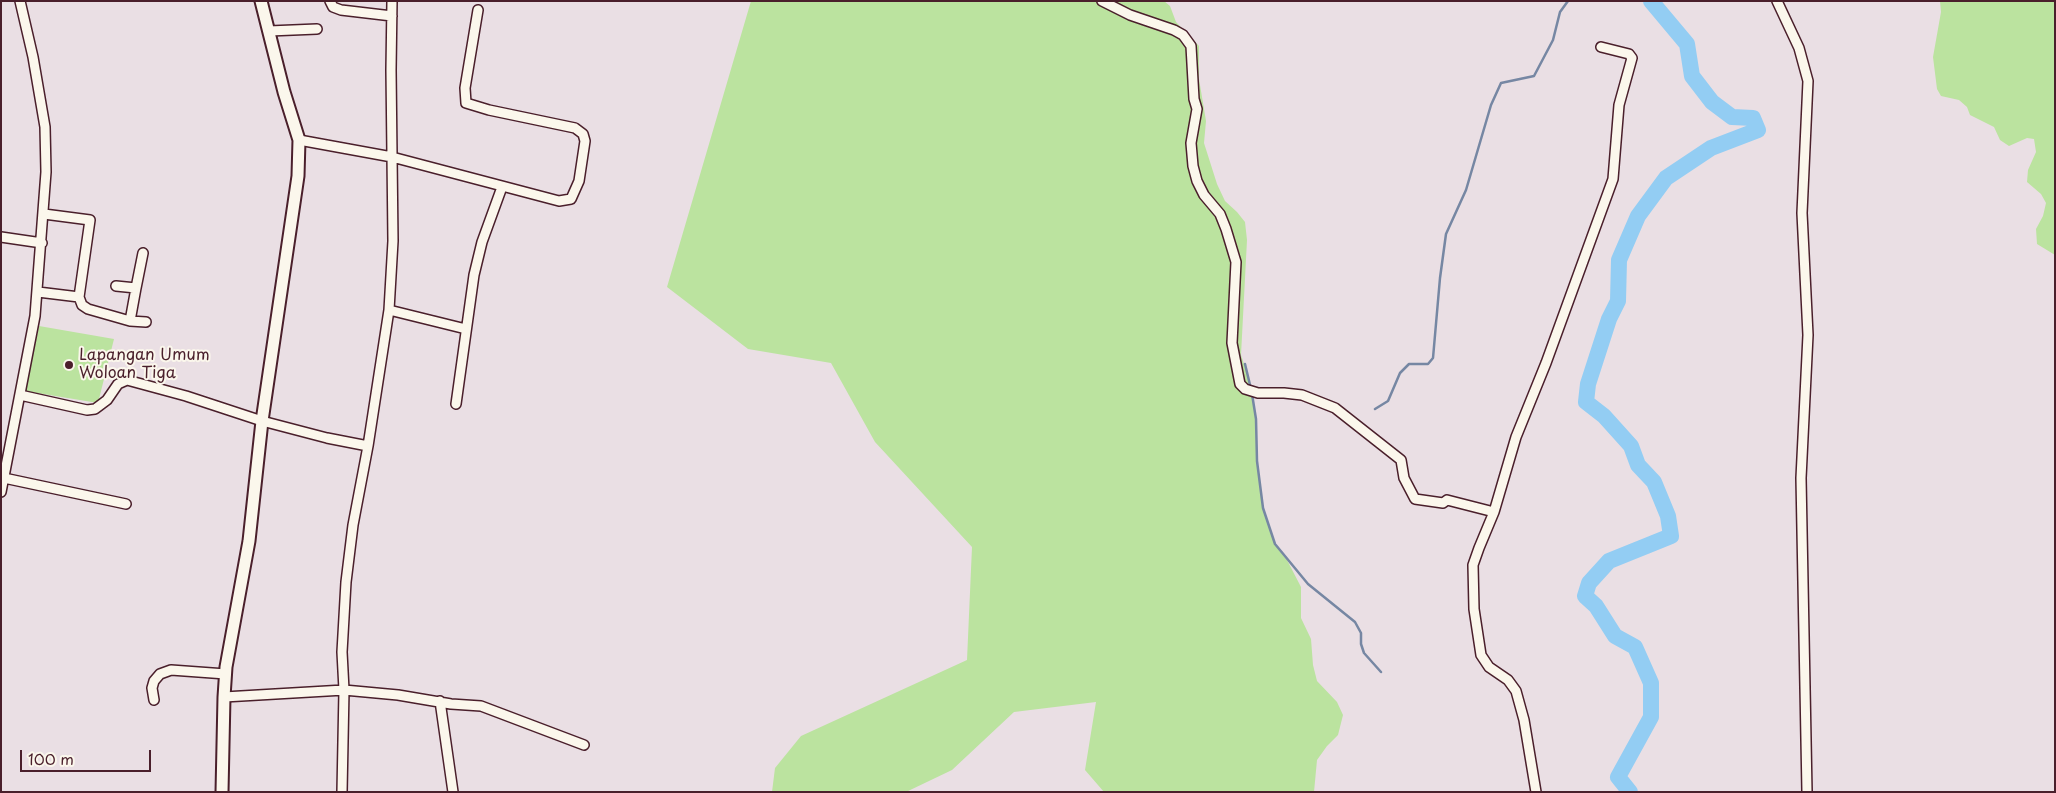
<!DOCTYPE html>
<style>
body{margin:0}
#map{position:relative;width:2056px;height:793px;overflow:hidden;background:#eadfe4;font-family:"Playpen Sans",sans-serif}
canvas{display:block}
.frame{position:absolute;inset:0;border:2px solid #4a1f2b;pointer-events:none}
.scale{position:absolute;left:20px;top:750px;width:131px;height:22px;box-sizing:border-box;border:2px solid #4a1f2b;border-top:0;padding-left:6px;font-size:15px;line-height:18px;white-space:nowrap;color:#4a1f2b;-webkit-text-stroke:4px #fbf7ec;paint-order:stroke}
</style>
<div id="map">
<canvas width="2056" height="793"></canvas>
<div class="frame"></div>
<div class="scale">100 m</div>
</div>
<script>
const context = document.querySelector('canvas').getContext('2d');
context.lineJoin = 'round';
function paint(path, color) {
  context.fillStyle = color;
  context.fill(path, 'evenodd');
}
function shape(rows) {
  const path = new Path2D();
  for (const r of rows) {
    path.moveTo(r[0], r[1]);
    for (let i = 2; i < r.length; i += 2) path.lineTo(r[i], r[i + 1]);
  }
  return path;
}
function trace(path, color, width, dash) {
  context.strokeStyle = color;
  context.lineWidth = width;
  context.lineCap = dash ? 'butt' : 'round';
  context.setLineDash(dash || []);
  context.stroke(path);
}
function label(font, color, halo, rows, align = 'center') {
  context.font = font + ' "Playpen Sans",sans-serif';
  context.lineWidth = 4;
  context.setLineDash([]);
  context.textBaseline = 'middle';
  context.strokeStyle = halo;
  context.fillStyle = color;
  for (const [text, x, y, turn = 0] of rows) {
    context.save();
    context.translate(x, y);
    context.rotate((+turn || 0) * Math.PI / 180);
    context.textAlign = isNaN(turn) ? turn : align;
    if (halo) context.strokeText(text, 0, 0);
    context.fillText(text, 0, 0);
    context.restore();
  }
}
paint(shape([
 [751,1,1164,1,1170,6,1176,22,1199,46,1199,79,1206,121,1204,143,1217,184,1225,201,1237,212,1245,222,1247,240,1241,355,1250,382,1256,419,1257,461,1263,508,1275,544,1287,560,1301,587,1301,618,1311,639,1313,665,1317,681,1337,702,1343,715,1338,735,1327,746,1317,760,1314,792,1104,792,1085,770,1096,702,1014,712,952,770,906,792,772,792,775,768,801,736,967,660,972,547,875,442,831,363,748,349,667,287],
 [1940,1,2055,1,2055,255,2037,244,2036,229,2043,216,2046,203,2041,194,2027,182,2028,170,2036,152,2034,139,2027,138,2009,146,2000,140,1994,127,1970,115,1967,107,1959,100,1941,96,1937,89,1933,57,1941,12],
 [39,326,114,339,98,403,25,391]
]), '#bbe39f');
trace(shape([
 [1245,364,1251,389],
 [1252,394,1256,419,1257,461,1263,508,1275,544,1308,584,1355,622,1361,633,1361,644,1364,653,1381,672],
 [1375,409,1388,401,1400,373,1409,364,1428,364,1433,358,1440,278,1446,234,1466,190,1491,105,1501,83,1534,76,1553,40,1560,12,1568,1]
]), '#7687a3', 2.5);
trace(shape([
 [1630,792,1618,777,1651,717,1651,683,1635,647,1615,636,1596,606,1585,596,1589,583,1609,561,1671,536,1668,516,1654,482,1638,465,1631,446,1604,416,1586,402,1588,384,1609,319,1618,301,1619,260,1638,216,1666,178,1711,148,1758,130,1753,118,1732,117,1712,102,1692,76,1687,44,1651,1]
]), '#93cdf3', 16);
const street = shape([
 [330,1,333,7,341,10,392,16],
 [1102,1,1130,15,1174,30,1183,35,1191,46,1194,99,1197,109,1191,143,1193,166,1197,181,1204,195,1220,214,1226,229,1236,262,1232,343,1240,384,1245,389,1258,393,1284,393,1302,395,1335,408,1401,460,1404,478,1415,499,1443,503,1447,500,1494,512],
 [1777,1,1799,48,1808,81,1802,213,1808,335,1801,478,1807,792],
 [269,31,317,29],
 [299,140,392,157,559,201,571,199,579,181,585,141,583,134,575,128,489,110,466,103,465,88,478,10],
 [44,214,90,220,79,297,82,305,88,309,130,321,136,288,116,286],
 [1,237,42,243],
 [136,288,143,253],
 [38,292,79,297],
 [389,310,466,329],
 [130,321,146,322],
 [20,395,87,410,95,409,107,400,118,384,127,380,186,396,262,421,327,438,368,446],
 [456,404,474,275,482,242,502,187],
 [4,478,126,504],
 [1,492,35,316,46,172,45,127,33,57,20,1],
 [224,697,344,690,398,695,451,704,481,706,584,745],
 [154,700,152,688,154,681,160,674,171,670,226,674],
 [440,701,453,792],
 [342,792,344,690,342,652,346,582,353,525,368,446,389,310,393,241,391,70,392,1],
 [1536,792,1524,720,1516,691,1508,680,1489,667,1481,655,1474,609,1473,565,1479,548,1494,512,1516,437,1546,363,1613,179,1619,105,1632,58,1629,54,1601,47]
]);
const secondary = shape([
 [222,792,224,697,226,667,249,541,262,421,298,176,299,140,284,92,261,1]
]);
trace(street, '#4a1f2b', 12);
trace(secondary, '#4a1f2b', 15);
trace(street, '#fbf7ec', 9);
trace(secondary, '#fbf7ec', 11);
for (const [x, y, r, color] of [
 [69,365,5,"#4a1f2b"]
]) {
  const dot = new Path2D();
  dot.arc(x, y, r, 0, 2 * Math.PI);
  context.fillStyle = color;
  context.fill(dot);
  trace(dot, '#fbf7ec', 2);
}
label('16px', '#4a1f2b', '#fbf7ec', [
 ["Lapangan Umum",79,356],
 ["Woloan Tiga",79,374]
], 'left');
</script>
